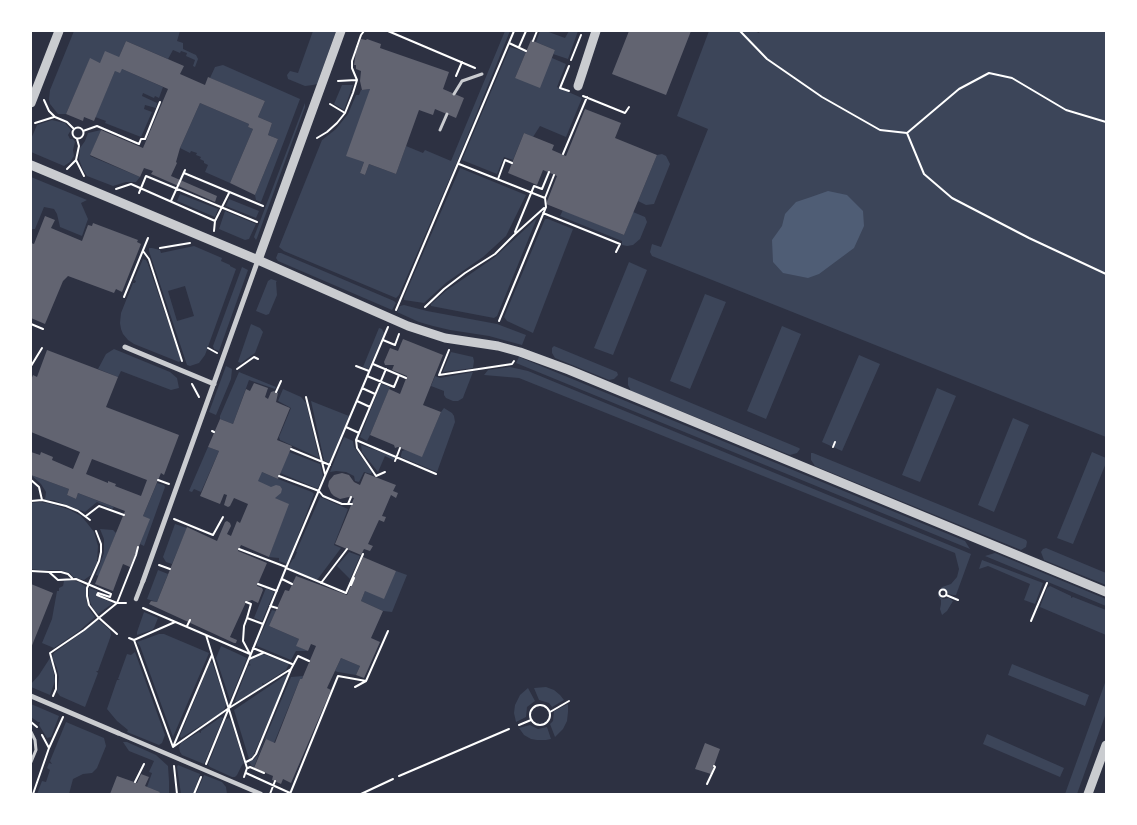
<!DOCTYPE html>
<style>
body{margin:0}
#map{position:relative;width:1137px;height:825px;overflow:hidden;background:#2d3142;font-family:"Nunito Sans",sans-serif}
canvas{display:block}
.frame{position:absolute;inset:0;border:32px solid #fff;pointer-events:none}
</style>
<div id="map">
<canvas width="1137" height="825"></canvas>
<div class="frame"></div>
</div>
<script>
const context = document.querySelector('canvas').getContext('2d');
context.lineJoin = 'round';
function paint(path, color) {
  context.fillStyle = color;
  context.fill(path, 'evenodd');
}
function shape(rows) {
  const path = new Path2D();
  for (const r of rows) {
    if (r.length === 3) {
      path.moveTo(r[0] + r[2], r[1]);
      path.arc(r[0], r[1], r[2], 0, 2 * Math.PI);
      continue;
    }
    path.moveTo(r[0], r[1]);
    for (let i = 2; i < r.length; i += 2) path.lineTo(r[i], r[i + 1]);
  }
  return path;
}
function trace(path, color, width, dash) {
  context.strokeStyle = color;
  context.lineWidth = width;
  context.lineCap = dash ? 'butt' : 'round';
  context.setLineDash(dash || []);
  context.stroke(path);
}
paint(shape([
 [74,31,180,31,177,41,183,43,183,49,196,55,198,59,195,67,193,66,195,60,186,56,187,53,181,51,180,53,173,50,168,59,126,41,119,57,100,63,90,59,66,114,58,114,50,104,49,99,50,90],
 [313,31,336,31,317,84,313,85,305,86,288,79,287,75,290,71,298,73],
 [505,31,510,31,456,164,399,295,396,298,284,251,279,247,322,140,336,129,348,114,356,95,359,95,361,90,370,89,364,162,360,173,365,175,369,164,396,174,406,146,423,153,425,150,451,161],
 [540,31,546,31,565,38,569,31,578,31,568,59,553,54,555,50,536,42],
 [709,31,754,31,759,33,760,31,1106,31,1106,437,652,256,650,252,652,244,661,247,708,129,677,116],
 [510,47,526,52,515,78,552,58,566,64,557,87,582,98,566,137,540,126,533,137,524,133,513,160,504,157,497,174,462,160],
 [223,65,300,99,261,202,256,200,255,195,278,139,268,135,272,123,258,117,265,101,210,78,215,67],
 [122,69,163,87,159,98,155,96,154,98,143,93,142,96,157,103,156,108,145,105,144,109,152,112,141,137,105,123,106,121,95,117,115,71],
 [342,85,353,85,344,110,334,104],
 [200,103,249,124,248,127,253,129,230,183,205,172,208,165,204,163,204,161,200,159,201,157,196,155,197,153,191,151,190,153,180,148],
 [305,103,305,107,257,238,256,240,254,237],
 [52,120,65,123,71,130,68,135,70,139,73,139,75,142,73,150,74,156,70,162,64,166,31,152,31,139,37,125],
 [101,130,90,156,140,177,136,182,126,182,113,186,87,176,83,170,79,159,80,148,85,141,88,133],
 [662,154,666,156,670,164,654,204,646,205,638,201,657,155],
 [460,168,526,195,506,236,483,257,447,282,424,303,404,300,404,297],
 [31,177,87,200,81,203,88,219,82,236,60,227,57,214,54,209,44,207,35,229,31,229],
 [180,194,218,209,215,217,177,201],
 [229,199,259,211,256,218,226,206],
 [563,210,624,235,633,212,645,217,647,222,640,239,633,245,627,246,622,245,622,241,560,216],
 [225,211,256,224,249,239,245,240,219,229],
 [537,218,497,316,494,318,431,306,431,304,447,290,495,257],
 [545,219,548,219,573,229,533,333,507,321,504,317],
 [194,246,222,258,221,261,230,265,230,266,236,269,205,355,199,363,190,366,187,365,149,251,149,248,152,248,160,250,161,253],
 [185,286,194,316,177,321,168,291],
 [278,253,281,253,394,301,396,303,392,310,278,261,276,258],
 [143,259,146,260,148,264,181,360,179,362,134,344,128,340,123,334,121,329,120,323,121,313,133,283,135,283,136,281,134,280],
 [629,262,647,270,613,355,594,348],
 [242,267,248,270,219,351,214,349,213,346],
 [271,279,277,281,276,282,277,295,269,314,266,315,256,311,268,281],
 [705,294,726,302,690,389,670,381],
 [404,305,427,311,497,324,526,335,522,345,489,336,450,330,433,326,419,322,397,312,400,306],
 [251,324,260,328,263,332,255,353,241,363,238,362],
 [782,326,801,334,766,419,747,411],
 [379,328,382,329,384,333,369,368,368,369,363,367],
 [554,346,617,372,618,375,614,379,609,380,555,358,552,353,552,348],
 [114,349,170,372,177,378,179,388,171,390,121,371,118,377,98,369,106,354],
 [451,352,473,357,474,361,473,368,443,372,443,371],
 [859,355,880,364,842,451,822,442],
 [519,357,965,541,970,549,516,363],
 [226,366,232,369,231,379,216,415,209,412],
 [510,367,528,371,971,554,956,595,953,595,949,594,944,589,942,589,939,593,940,597,943,599,949,598,953,601,947,611,942,615,940,609,941,604,941,600,938,596,938,592,942,587,951,584,957,577,959,569,955,553,519,378,484,375,488,370],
 [239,372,276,387,275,389,249,380,233,424,220,419,220,416],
 [473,372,464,395,463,398,458,401,453,401,446,398,444,395,444,391,431,386,435,376,440,378],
 [629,377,799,448,800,449,797,453,790,455,631,391,628,385,628,378],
 [381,384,390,387,370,435,367,441,360,437],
 [937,388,956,396,920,482,902,475],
 [283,389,301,397,306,403,319,458,280,440,279,437,291,408,278,401],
 [311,401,349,416,329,463,324,460],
 [444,408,452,413,454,416,455,422,437,472,401,457,401,455,402,451,405,450,422,456,441,412],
 [1013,418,1029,425,994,512,978,505],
 [344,437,353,441,354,447,372,472,371,474,364,472,359,482,355,481,354,476,346,472,336,471,330,472],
 [361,445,395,457,393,460,385,456,378,472,362,452],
 [208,447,219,451,201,492,194,489,192,492,189,491],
 [289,452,320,464,323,476,318,488,316,488,280,473],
 [1092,452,1106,458,1106,463,1073,544,1057,538],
 [811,453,813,453,1026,540,1027,542,1026,547,1021,550,815,466,811,460],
 [255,469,278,479,312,492,314,494,287,564,279,561,279,558,269,557,288,504,255,489],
 [31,475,69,489,67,495,76,499,78,493,114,507,112,509,97,502,85,512,53,500,45,500,46,492,41,484],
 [157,483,164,485,165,487,144,546,140,544,149,519,143,516],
 [320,497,348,509,334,545,341,548,317,580,290,569,289,566,293,559,294,559,297,552,296,552],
 [40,502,52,504,70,510,81,516,87,523,94,532,98,546,97,562,91,575,84,580,73,577,70,573,59,570,39,570,31,569,31,503],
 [175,524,187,528,172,564,166,562,163,557],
 [100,529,113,530,116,533,99,576,96,575,104,553,104,539],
 [1046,548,1106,573,1106,585,1044,560,1041,552,1043,549],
 [349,552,360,556,350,579,337,566],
 [995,553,1106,599,1106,606,985,556],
 [982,560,1043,583,1035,604,1024,600,1030,584,988,566,979,569],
 [158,570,168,574,157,602,147,599],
 [396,571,407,575,392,612,383,611,361,601,365,591],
 [70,580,79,582,86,587,86,599,89,609,95,617,79,631,54,648,42,643,52,619,57,591,59,591,59,588,63,586,64,581],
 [1050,586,1071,596,1071,598,1073,597,1106,610,1106,635,1040,607,1047,588],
 [89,588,98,591,96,596,113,603,98,614,94,610,91,604,89,597],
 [266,588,274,592,262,621,254,618],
 [272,610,276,611,269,626,299,639,297,646,308,651,296,651,291,660,257,646,257,643],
 [144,612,158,618,154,628,152,630,137,635,137,632],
 [98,620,110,630,111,635,109,641,98,671,96,671,98,673,85,707,60,696,57,692,59,677,57,668,52,657,54,653,76,637],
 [159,634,164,634,209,653,173,737,140,646,137,642],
 [221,646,247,658,230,700,216,658],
 [135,652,165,735,162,743,159,745,127,732,128,730,117,721,107,709,117,680,120,680,118,679,127,654,131,655],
 [263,654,289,664,286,670,264,684,262,683,263,686,236,702,235,700,248,666,251,665,249,664,251,659],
 [50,658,54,674,55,681,50,695,31,687,31,684,39,675],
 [341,658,360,666,356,675,338,672,335,671],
 [212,662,224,697,226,704,225,708,221,713,181,738,180,736,210,663],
 [1012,664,1089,695,1085,706,1008,675],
 [289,673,253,756,249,759,234,710],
 [303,676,302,679,300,679,274,743,265,739,254,767,252,766,249,762,254,759,258,755,291,677],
 [1106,680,1106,713,1077,794,1065,794],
 [546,687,554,690,560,695,564,700,552,707,549,703,539,700,534,688],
 [528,688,535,701,527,707,526,717,516,722,514,713,515,705,520,695],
 [31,704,59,716,51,737,47,738,39,725,40,722,38,722,31,717],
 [568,704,568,712,567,721,563,729,555,737,550,724,553,721,554,711],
 [221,717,223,718,204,764,182,755,180,752,179,747,181,743,199,732,201,733,201,731],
 [229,718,231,721,244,763,242,765,237,775,235,777,232,777,210,767,208,765,226,719],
 [66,722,104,738,106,746,97,768,92,773,83,774,73,779,69,794,37,794,42,781,46,782,50,770,47,768,49,763,52,764,50,761],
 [530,725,538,729,547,727,551,739,546,740,537,740,531,739,524,735,519,728],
 [987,734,1064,768,1060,777,983,744],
 [123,742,127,742,156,755,168,766,169,781,169,794,159,794,160,792,147,787,152,773,149,772,154,761,129,751],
 [178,765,200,774,193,794,181,794,177,767],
 [204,775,222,782,226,787,227,794,196,794]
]), '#3c4559');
paint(shape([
 [828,191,847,195,863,211,864,226,854,248,819,274,808,278,783,273,773,262,772,240,782,226,785,214,796,202,811,197]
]), '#4f5d75');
paint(shape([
 [629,31,691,31,666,95,612,74],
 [361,39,366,40,367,39,381,44,380,48,449,72,443,89,464,98,456,118,435,109,433,115,419,110,396,174,369,164,365,175,360,173,364,162,346,156,370,89,362,90,360,81,361,71,356,69,356,65,354,65,356,52],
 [531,40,555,50,540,88,515,78],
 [126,41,184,66,180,74,205,85,208,77,265,101,258,117,272,123,268,135,278,139,255,195,230,183,253,129,248,127,249,124,200,103,180,148,176,162,177,163,171,176,217,196,215,202,151,174,153,171,144,168,140,177,90,155,101,130,143,148,168,89,122,69,120,73,115,71,94,121,84,117,83,121,66,114,90,58,100,63,105,51,119,57],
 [585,109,621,123,615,138,657,155,624,235,546,204,557,176,543,170,537,185,508,173,524,133,554,145,552,150,566,156],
 [45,216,55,220,51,228,82,241,88,225,92,226,93,223,138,240,137,242,141,244,122,292,116,289,114,293,68,276,63,281,45,324,31,318,31,243,34,244],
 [403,339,443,355,423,405,441,412,422,457,398,447,395,448,394,445,370,435,389,389,400,394,407,376,392,370,394,365,385,365,384,362,390,348,398,351],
 [47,350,118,377,106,407,179,435,164,475,161,473,143,516,150,519,140,544,130,567,123,564,113,591,95,584,125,511,78,493,76,499,67,495,69,489,31,475,31,452,40,455,41,452,53,457,52,460,73,469,80,452,31,432,31,380,33,375,37,377],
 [92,459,147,480,141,496,115,486,116,484,108,481,108,483,86,474],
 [254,383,268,388,265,397,268,399,271,392,274,391,278,393,276,402,290,408,277,440,292,446,278,479,262,472,258,481,271,487,276,485,280,486,282,489,281,493,275,498,289,504,269,557,241,545,238,551,267,563,257,586,262,588,263,590,258,603,252,600,246,602,230,637,237,640,236,643,234,643,149,604,151,601,157,602,187,527,217,541,225,522,227,521,230,523,231,526,227,534,231,536,237,521,240,523,248,504,234,498,230,506,228,507,224,505,227,495,224,494,220,504,200,496,219,451,208,447,220,419,233,424,246,389,250,391],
 [342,473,349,475,354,482,360,485,365,473,396,485,393,491,398,493,396,498,391,495,382,516,386,517,384,522,379,520,368,544,373,546,370,551,364,549,361,555,335,544,354,498,349,497,340,499,334,496,331,493,328,486,329,481,334,475],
 [363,557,396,571,384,599,365,591,361,601,383,611,371,638,380,642,364,678,356,675,360,666,341,658,327,688,331,690,291,783,283,779,281,784,272,780,273,776,254,768,266,739,275,743,300,679,302,679,316,646,311,644,308,651,296,646,299,639,269,626,285,590,289,591,296,576,347,595],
 [31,584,53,593,31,648],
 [705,743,720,749,711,774,695,769],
 [141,774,149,777,145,786,160,792,159,794,110,794,117,776,137,783]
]), '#626471');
trace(shape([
 [388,31,475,68],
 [740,31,767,59,822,97,880,130,907,133,959,89,989,73,1012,78,1066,110,1106,122],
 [533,41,537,31],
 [509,43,526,51],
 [519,47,526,31],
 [571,60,581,35],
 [569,66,560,88,569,91],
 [456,76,462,62],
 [338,81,356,80],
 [583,96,625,113,629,107],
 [44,100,49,111,55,117,67,122,74,129],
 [330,104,345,113],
 [35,123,54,117],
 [78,133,5.5],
 [83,131,97,126,139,144,141,139,145,139,160,102],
 [907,133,924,174,952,198,1029,238,1106,274],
 [317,138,327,132,337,123,345,113,353,93,357,80,352,68,352,61,361,35,364,31],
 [77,139,79,146,76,160,84,176],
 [563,154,587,97],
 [459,164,545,198],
 [67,169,76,160],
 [184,173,263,206],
 [498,179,505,160,512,163],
 [116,189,131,184,215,221],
 [139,193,146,176,257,222],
 [171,201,185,170],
 [543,213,620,244,616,252],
 [214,231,215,221,229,193],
 [515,232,534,186,542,189,549,172],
 [160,248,190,243],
 [143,251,149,259,182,361],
 [124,297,148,238],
 [425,307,444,289,465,273,495,254,514,235,544,208],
 [396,310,514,31],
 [499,321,546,207,545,198,554,175],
 [31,324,43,329],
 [383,340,395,345,399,334],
 [208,348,217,353],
 [449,350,439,375,512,364,514,361],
 [373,364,406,378],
 [31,366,42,348],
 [356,366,369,371],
 [237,369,254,357,258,359],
 [367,376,394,387,399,375],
 [192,384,199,397],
 [362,388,375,394],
 [276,392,281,381],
 [306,397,325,474],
 [357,401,370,407],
 [346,427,359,433],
 [212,431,214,432],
 [356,440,436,474],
 [833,447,835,442],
 [291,449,330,465],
 [395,461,400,448],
 [385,472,376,476,357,448,356,440,386,369],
 [279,476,319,491,323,496,342,504,352,504],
 [31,480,39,487,42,500],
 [158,480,169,484],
 [31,501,42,500,66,506,78,511,90,520],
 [348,504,351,497],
 [86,516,99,506,124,515],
 [174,519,213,535,223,517],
 [96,531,101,544,101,552,99,561,87,588,87,596,89,605,98,617,117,634],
 [239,549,286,567],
 [159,565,170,569],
 [286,568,346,593,363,554],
 [31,571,49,572,58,580,76,579,111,594,110,597,98,593,97,595,117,603,126,603],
 [49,572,61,572,68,574,72,578],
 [282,579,292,584],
 [321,583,347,549],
 [258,584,277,591],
 [351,585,354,578],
 [943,593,3.5],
 [946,595,958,600],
 [246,602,251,604,247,618],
 [270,606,277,608],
 [143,608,250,654],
 [1031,621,1047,583],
 [187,626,190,620],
 [206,635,247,768,244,777],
 [129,638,134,640,173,747,229,708,291,669],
 [134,640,175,622],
 [253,648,292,664],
 [250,654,243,641,244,626,247,618,263,624],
 [249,659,263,653],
 [355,687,366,681,388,631],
 [53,696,56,689,56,675,50,653,84,630,117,603,136,555,138,547],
 [540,715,10],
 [550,712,569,701],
 [31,722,37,727],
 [519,725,531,720],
 [42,735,49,748],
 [173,747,212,655],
 [246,762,252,759,256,754,291,669,298,656,309,661],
 [206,764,286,568,388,327],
 [174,766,177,794],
 [248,768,250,767,264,773],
 [246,773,290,793],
 [399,776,509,729],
 [135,782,144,764],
 [707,784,715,767,714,766],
 [33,794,49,748,63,717],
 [194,794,201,777],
 [270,794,275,781],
 [290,794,338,676,366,681],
 [361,794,393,779]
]), '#fff', 2);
trace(shape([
 [454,94,462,81,482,74],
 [440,130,447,114],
 [31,732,35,740,36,750,31,762]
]), '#caccd0', 3);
trace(shape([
 [136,599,143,581],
 [118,733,261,794]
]), '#caccd0', 4.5);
trace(shape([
 [125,347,214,384],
 [143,581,258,260],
 [31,696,118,733]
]), '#caccd0', 5);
trace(shape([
 [578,86,596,31],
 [31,103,59,31],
 [31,165,258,260,408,326,445,338,498,346,520,352,569,370,1106,592],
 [258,260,341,31],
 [1088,794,1106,745]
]), '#caccd0', 9);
</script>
